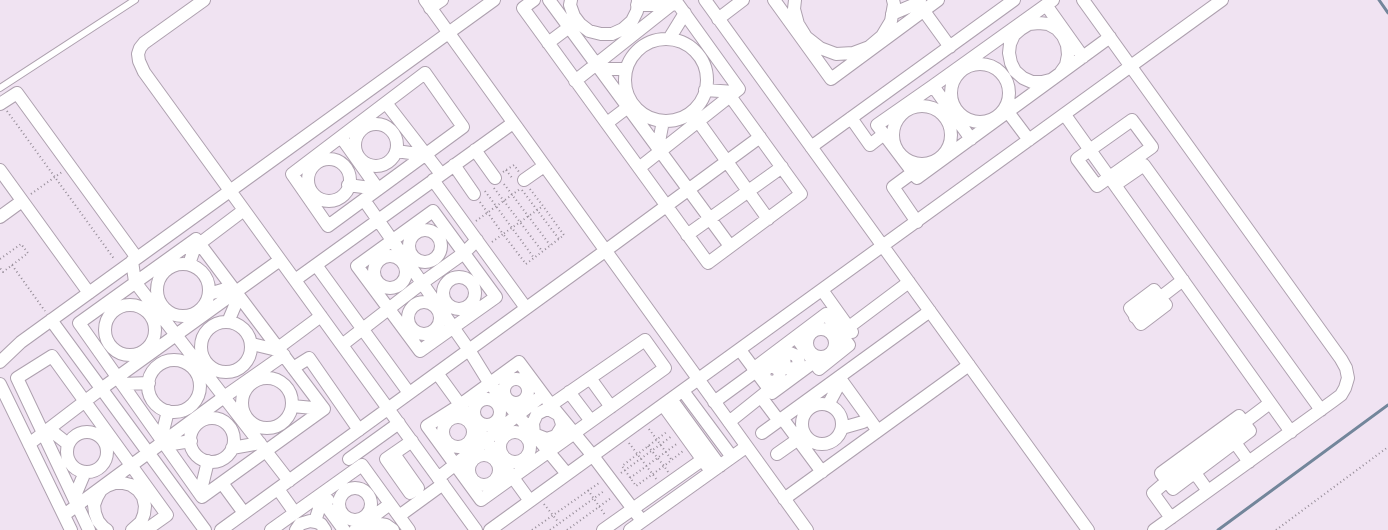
<!DOCTYPE html>
<style>
body{margin:0}
canvas{display:block;background:#f0e3f2}
</style>
<canvas width="1388" height="530"></canvas>
<script>
const context = document.querySelector('canvas').getContext('2d');
context.lineJoin = 'round';
function shape(rows) {
  const path = new Path2D();
  for (const r of rows) {
    if (r.length === 3) {
      path.moveTo(r[0] + r[2], r[1]);
      path.arc(r[0], r[1], r[2], 0, 2 * Math.PI);
      continue;
    }
    path.moveTo(r[0], r[1]);
    for (let i = 2; i < r.length; i += 2) path.lineTo(r[i], r[i + 1]);
  }
  return path;
}
function trace(path, color, width, dash) {
  context.strokeStyle = color;
  context.lineWidth = width;
  context.lineCap = dash ? 'butt' : 'round';
  context.setLineDash(dash || []);
  context.stroke(path);
}
trace(shape([
 [1379,0,1388,13],
 [1218,530,1388,405]
]), '#73869b', 3);
const lane = shape([
 [0,88,135,0]
]);
const street = shape([
 [204,0,144,43,140,48,138,54,139,61,144,72,476,530],
 [425,0,807,530],
 [534,0,523,8,708,263,801,194,730,96],
 [549,0,730,246],
 [571,0,570,5,574,16,580,24,589,31,601,34,612,34,623,29,632,21,637,11,638,0],
 [705,0,1088,530],
 [774,0,831,79,938,0],
 [795,0,794,9,798,24,806,37,820,48,836,54,853,53,869,47,882,36,891,21,894,4,893,0],
 [916,0,950,47],
 [1053,0,933,86,877,125,917,178,1110,37],
 [1083,0,1341,359,1346,368,1348,378,1345,388,1341,395,1333,401,1154,530],
 [637,5,672,5],
 [1046,5,1083,57],
 [430,8,442,0],
 [892,14,918,3,920,0],
 [718,19,743,0],
 [669,39,685,13],
 [666,80,41],
 [548,43,576,22],
 [980,93,29],
 [600,69,626,69],
 [425,73,463,127,328,226,292,174,425,73],
 [1050,80,1042,82,1032,82,1023,78,1015,71,1011,63,1009,53,1010,44,1014,35,1021,29,1029,24,1039,23,1048,24,1057,29,1063,36,1067,45,1068,55,1066,65,1061,72],
 [575,81,676,1],
 [933,86,971,139],
 [705,90,735,92],
 [386,103,441,174],
 [0,104,17,93,137,258],
 [922,135,29],
 [1008,112,1029,140],
 [1065,115,1291,432],
 [693,116,698,121,768,219],
 [851,118,870,145,884,134],
 [1132,120,1152,147,1097,186,1077,159,1132,120],
 [607,123,628,107],
 [376,145,21],
 [341,137,378,189],
 [658,147,663,121],
 [811,147,1014,0],
 [475,150,495,178],
 [396,151,425,155],
 [329,180,21],
 [454,165,474,194],
 [639,168,739,89,675,0],
 [0,170,89,293],
 [912,173,893,187,917,222],
 [433,180,526,308],
 [524,180,544,166],
 [348,185,378,189],
 [1115,185,1144,165,1321,410],
 [364,200,469,350,490,384,534,434,567,474],
 [433,211,496,297,420,351,357,266,433,211],
 [0,217,22,201],
 [425,246,16],
 [687,235,782,167],
 [196,239,324,409,202,497,79,323,196,239],
 [199,244,244,210],
 [390,272,16],
 [132,261,135,282,289,481],
 [183,290,26],
 [189,264,197,241],
 [316,265,409,393],
 [459,293,16],
 [295,280,513,123],
 [822,290,852,332,851,332],
 [1154,290,1166,305,1141,324,1130,308,1154,290],
 [209,294,232,287],
 [424,318,16],
 [130,330,25],
 [1135,317,1183,280],
 [51,320,205,530],
 [226,347,25],
 [228,322,239,296],
 [849,327,909,282],
 [821,343,14],
 [645,340,665,368,481,500,427,426,460,405,519,362,551,405,645,340],
 [252,344,281,351],
 [342,345,422,283,464,253,477,240],
 [278,348,321,316],
 [740,350,772,393,814,362],
 [174,386,26],
 [0,362,21,342,494,0],
 [772,366,775,358,784,358,787,354,790,353,797,356,799,363,797,367,789,369,785,366,784,358],
 [293,368,309,358,359,430],
 [753,369,826,314,849,345,819,369,796,337],
 [437,373,530,501],
 [839,377,878,431],
 [267,403,25],
 [590,378,611,407],
 [516,391,12],
 [0,384,71,530],
 [122,384,149,383],
 [683,391,732,457],
 [569,392,591,421],
 [761,397,779,421],
 [671,399,720,466],
 [487,412,13],
 [714,402,755,372,765,371,768,367,774,367,780,371,779,379,773,382,768,381,764,377,765,371],
 [822,424,20],
 [551,405,593,456,642,521],
 [663,405,707,466],
 [828,405,841,381],
 [292,406,324,409],
 [545,410,550,410,559,415,562,424,561,428,556,436,547,439,534,434,533,423,537,414,545,410],
 [1239,416,1250,431,1173,489,1161,473,1239,416],
 [458,432,15],
 [782,418,822,472],
 [212,440,22],
 [729,422,769,390,772,384],
 [842,428,863,422],
 [49,429,68,444],
 [87,452,20],
 [515,447,15],
 [762,433,930,311],
 [1231,437,1249,462],
 [161,439,168,411],
 [29,444,101,389,280,260],
 [166,445,191,441],
 [232,448,260,443],
 [394,454,418,488,410,493,386,459,412,441],
 [777,454,804,435],
 [484,470,15],
 [349,459,399,423],
 [1190,466,1208,491],
 [438,478,543,395],
 [222,483,244,513],
 [355,504,16],
 [278,489,295,513],
 [200,494,208,461],
 [319,496,344,530],
 [74,498,85,472],
 [784,499,969,365],
 [64,515,224,397,284,355],
 [399,516,443,484],
 [1171,518,1153,493,1167,481,1270,403],
 [315,521,322,500,328,500],
 [89,530,17,378,52,356,167,515,146,530],
 [107,530,103,527,98,521,95,513,94,505,97,497,101,490,107,486,115,483,123,483,131,485,138,490,143,497,145,506,144,514,141,522,132,530],
 [221,530,605,251,760,137],
 [271,530,362,465,409,530],
 [296,530,300,524,310,521,316,522,321,524,325,530],
 [355,530,390,504],
 [369,530,375,525,380,524,386,525,393,530],
 [490,530,1222,0],
 [603,530,702,460],
 [630,530,746,447]
]);
trace(lane, '#aea1af', 8);
trace(street, '#aea1af', 14);
trace(shape([
 [7,111,115,260],
 [506,170,513,179],
 [503,172,514,165,519,172],
 [504,184,550,245],
 [494,188,542,251],
 [530,189,543,206,564,235,526,264,503,234,543,206],
 [522,190,559,239],
 [485,191,534,258],
 [31,194,62,172],
 [480,202,503,234,492,242],
 [476,221,520,189],
 [0,259,21,244,28,253,3,272,0,268],
 [12,265,45,311],
 [649,429,671,459],
 [834,440,835,443],
 [629,443,657,480],
 [648,446,664,466,683,451],
 [668,472,664,466,636,486,622,466,668,431],
 [621,473,672,436],
 [630,478,678,443],
 [588,490,605,515],
 [544,504,559,523],
 [532,530,599,483],
 [550,530,604,491],
 [567,530,611,498],
 [1276,530,1388,447]
]), '#968d98', 2, [1, 3]);
trace(lane, '#fff', 6);
trace(street, '#fff', 12);
</script>
